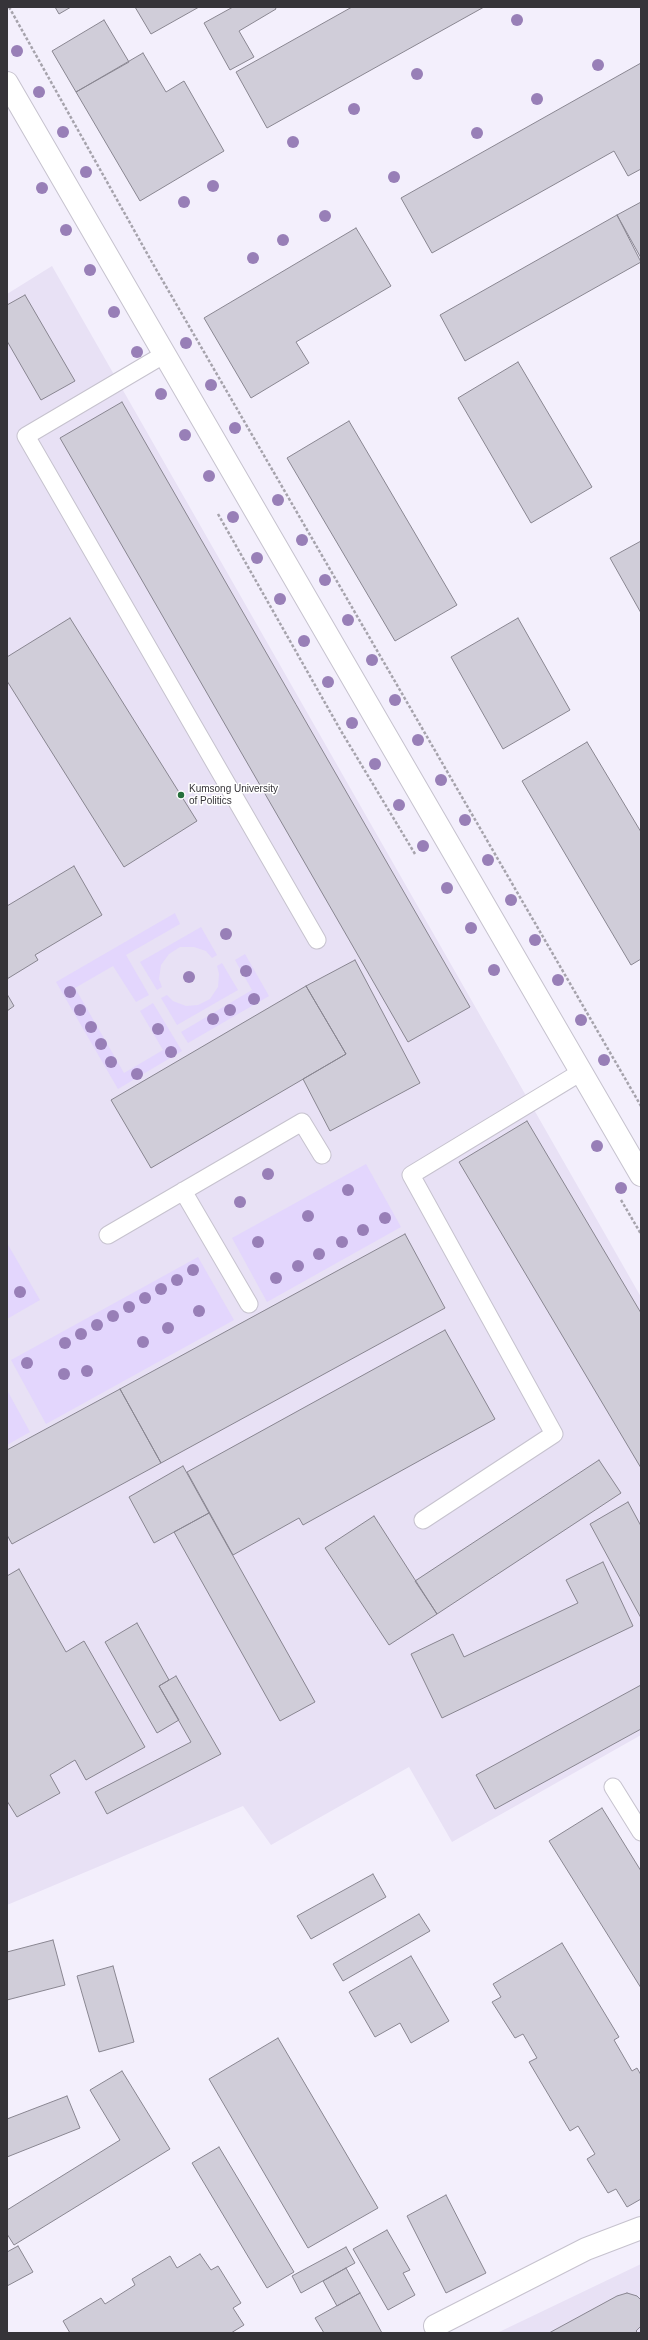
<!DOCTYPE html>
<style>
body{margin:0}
#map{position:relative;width:648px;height:2340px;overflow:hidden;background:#f3effc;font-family:Helvetica,sans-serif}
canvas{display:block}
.frame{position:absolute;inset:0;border:8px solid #363439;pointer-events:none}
</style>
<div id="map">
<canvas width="648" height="2340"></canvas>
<div class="frame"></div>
</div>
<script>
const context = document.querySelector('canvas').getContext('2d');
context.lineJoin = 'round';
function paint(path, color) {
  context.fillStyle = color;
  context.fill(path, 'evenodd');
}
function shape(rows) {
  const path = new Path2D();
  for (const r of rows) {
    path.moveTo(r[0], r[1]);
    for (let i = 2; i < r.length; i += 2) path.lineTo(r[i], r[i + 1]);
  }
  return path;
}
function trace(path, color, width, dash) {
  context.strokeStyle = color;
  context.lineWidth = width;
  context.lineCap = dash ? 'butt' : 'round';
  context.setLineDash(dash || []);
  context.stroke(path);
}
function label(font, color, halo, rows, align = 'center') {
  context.font = font + ' Helvetica,sans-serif';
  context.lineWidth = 3;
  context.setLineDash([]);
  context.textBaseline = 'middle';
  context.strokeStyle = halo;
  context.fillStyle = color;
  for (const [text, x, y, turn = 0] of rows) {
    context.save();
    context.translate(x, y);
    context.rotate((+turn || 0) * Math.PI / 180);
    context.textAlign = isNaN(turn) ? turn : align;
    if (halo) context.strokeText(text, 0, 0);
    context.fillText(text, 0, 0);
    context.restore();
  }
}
paint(shape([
 [52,266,641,1297,641,1735,452,1842,409,1767,271,1845,243,1806,7,1905,7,294],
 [641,2264,641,2333,497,2333]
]), '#e8e1f5');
paint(shape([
 [175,913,180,924,126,955,149,995,136,1002,113,966,75,988,124,1073,163,1050,140,1011,153,1003,182,1051,118,1089,56,982],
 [201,927,217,955,212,958,206,951,194,947,180,947,169,954,161,965,159,979,162,987,157,990,140,962],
 [245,954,269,996,188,1043,181,1032,252,990,235,960],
 [222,963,238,990,177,1025,161,998,167,995,173,1001,186,1006,198,1005,210,999,218,987,219,974,217,966],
 [366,1164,401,1227,267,1302,232,1238],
 [7,1243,40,1300,7,1319],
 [198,1257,234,1320,46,1424,11,1360],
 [7,1390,30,1432,7,1445]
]), '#e3d6fd');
const building = shape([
 [55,7,71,7,59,14,55,7],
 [135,7,199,7,151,34,135,7],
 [233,7,275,7,276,9,239,31,254,57,230,70,204,23,233,7],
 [352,7,484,7,267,128,236,72,352,7],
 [104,20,129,62,76,92,52,51,104,20],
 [143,53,166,92,184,81,224,151,140,201,76,92,143,53],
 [641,63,641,169,628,176,614,151,432,253,401,198,641,63],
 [641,202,641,258,617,215,641,202],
 [617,215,641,262,465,361,440,315,617,215],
 [356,228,391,286,296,342,309,363,251,398,204,318,356,228],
 [25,295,75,381,41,400,7,341,7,305,25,295],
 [518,362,592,487,531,523,458,398,518,362],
 [122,402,470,1007,408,1042,60,438,122,402],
 [349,421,457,605,395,641,287,458,349,421],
 [641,541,641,613,610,558,641,541],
 [70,618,197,821,124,867,7,681,7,657,70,618],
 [518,618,570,710,503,749,451,657,518,618],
 [587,742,641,832,641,959,631,965,522,781,587,742],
 [74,866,102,915,35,955,38,960,7,979,7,906,74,866],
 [355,960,420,1083,330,1131,303,1079,346,1054,306,986,355,960],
 [306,986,346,1054,151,1168,111,1100,306,986],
 [7,994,14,1006,7,1011,7,994],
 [527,1121,641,1313,641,1468,459,1162,527,1121],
 [405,1234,445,1308,161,1463,120,1389,405,1234],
 [445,1330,495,1419,303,1525,299,1518,233,1555,187,1472,445,1330],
 [120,1389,161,1463,12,1544,7,1535,7,1450,120,1389],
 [599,1460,621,1493,437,1614,415,1581,599,1460],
 [183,1466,209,1513,154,1543,129,1497,183,1466],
 [628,1502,641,1526,641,1618,590,1524,628,1502],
 [209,1513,315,1702,280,1721,174,1532,209,1513],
 [374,1516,437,1614,389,1645,325,1548,374,1516],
 [603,1562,633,1626,442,1718,411,1654,453,1634,464,1657,578,1603,566,1580,603,1562],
 [19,1569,66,1652,84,1641,145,1747,86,1780,75,1760,50,1775,60,1793,17,1817,7,1801,7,1576,19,1569],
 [137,1623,169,1680,159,1686,179,1720,157,1733,105,1642,137,1623],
 [176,1676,221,1754,107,1814,95,1792,191,1742,159,1686,176,1676],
 [641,1685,641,1729,495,1809,476,1775,641,1685],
 [602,1808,641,1871,641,1988,549,1841,602,1808],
 [373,1874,386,1897,311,1939,297,1916,373,1874],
 [419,1914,430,1931,343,1981,333,1964,419,1914],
 [53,1940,65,1985,7,2000,7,1952,53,1940],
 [562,1943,619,2037,614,2040,632,2071,637,2068,641,2075,641,2199,627,2207,616,2189,608,2193,587,2159,595,2154,578,2126,570,2131,529,2062,537,2058,523,2034,515,2038,492,2002,501,1997,493,1984,562,1943],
 [411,1956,449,2021,411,2043,400,2023,375,2037,349,1992,411,1956],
 [113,1966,134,2042,99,2052,77,1976,113,1966],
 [278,2038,378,2208,308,2248,209,2079,278,2038],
 [122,2071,170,2149,14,2245,7,2234,7,2210,120,2140,90,2090,122,2071],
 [67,2096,80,2128,7,2157,7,2119,67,2096],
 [219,2147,294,2272,267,2288,192,2163,219,2147],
 [446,2195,486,2273,446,2293,407,2216,446,2195],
 [387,2230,410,2270,403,2273,415,2295,388,2310,353,2249,387,2230],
 [18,2246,33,2272,7,2286,7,2252,18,2246],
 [346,2247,355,2263,301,2293,292,2276,346,2247],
 [200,2254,211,2270,218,2266,241,2303,233,2308,244,2325,231,2333,70,2333,63,2321,101,2298,105,2304,135,2285,132,2279,170,2256,177,2268,200,2254],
 [346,2268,360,2293,337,2306,323,2281,346,2268],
 [360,2293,382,2333,324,2333,315,2318,360,2293],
 [627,2293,637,2296,641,2300,641,2326,636,2331,638,2333,549,2333,617,2296,627,2293]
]);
paint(building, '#d0cdd9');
trace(building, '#898691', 1);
const lane = shape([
 [165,354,26,436,317,940],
 [183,1191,249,1304],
 [108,1235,302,1122,322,1155],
 [423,1520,554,1434,411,1175,581,1072],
 [613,1787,641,1832]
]);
const street = shape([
 [435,2326,586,2249,641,2228]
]);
const secondary = shape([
 [7,83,641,1175]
]);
trace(lane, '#c6c2ce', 19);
trace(street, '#c6c2ce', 24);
trace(secondary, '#c6c2ce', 24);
trace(shape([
 [9,7,153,264,641,1106],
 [218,514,341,731,415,854],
 [621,1200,641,1234]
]), '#a6a3ac', 2.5, [3, 2]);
trace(lane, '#fff', 17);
trace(street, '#fff', 22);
trace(secondary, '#fff', 22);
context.fillStyle = '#987fb7';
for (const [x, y] of [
 [517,20],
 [17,51],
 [598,65],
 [417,74],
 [39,92],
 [537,99],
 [354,109],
 [63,132],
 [477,133],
 [293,142],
 [86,172],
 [394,177],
 [213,186],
 [42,188],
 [184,202],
 [325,216],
 [66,230],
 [283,240],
 [253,258],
 [90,270],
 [114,312],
 [186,343],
 [137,352],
 [211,385],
 [161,394],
 [235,428],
 [185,435],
 [209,476],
 [278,500],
 [233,517],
 [302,540],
 [257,558],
 [325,580],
 [280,599],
 [348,620],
 [304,641],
 [372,660],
 [328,682],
 [395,700],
 [352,723],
 [418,740],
 [375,764],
 [441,780],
 [399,805],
 [465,820],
 [423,846],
 [488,860],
 [447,888],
 [511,900],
 [471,928],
 [226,934],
 [535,940],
 [494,970],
 [246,971],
 [189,977],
 [558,980],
 [70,992],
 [254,999],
 [80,1010],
 [230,1010],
 [213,1019],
 [581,1020],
 [91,1027],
 [158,1029],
 [101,1044],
 [171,1052],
 [604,1060],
 [111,1062],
 [137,1074],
 [597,1146],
 [268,1174],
 [621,1188],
 [348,1190],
 [240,1202],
 [308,1216],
 [385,1218],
 [363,1230],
 [258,1242],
 [342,1242],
 [319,1254],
 [298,1266],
 [193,1270],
 [276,1278],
 [177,1280],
 [161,1289],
 [20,1292],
 [145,1298],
 [129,1307],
 [199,1311],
 [113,1316],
 [97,1325],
 [168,1328],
 [81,1334],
 [143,1342],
 [65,1343],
 [27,1363],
 [87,1371],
 [64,1374]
]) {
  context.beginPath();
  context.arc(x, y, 6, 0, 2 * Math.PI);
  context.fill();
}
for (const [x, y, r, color] of [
 [181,795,4,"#26703d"]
]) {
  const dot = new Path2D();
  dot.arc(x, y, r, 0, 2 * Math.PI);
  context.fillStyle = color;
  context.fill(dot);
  trace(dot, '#fff', 1.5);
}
label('10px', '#363439', '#fff', [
 ["Kumsong University",189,789],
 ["of Politics",189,801]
], 'left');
</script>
